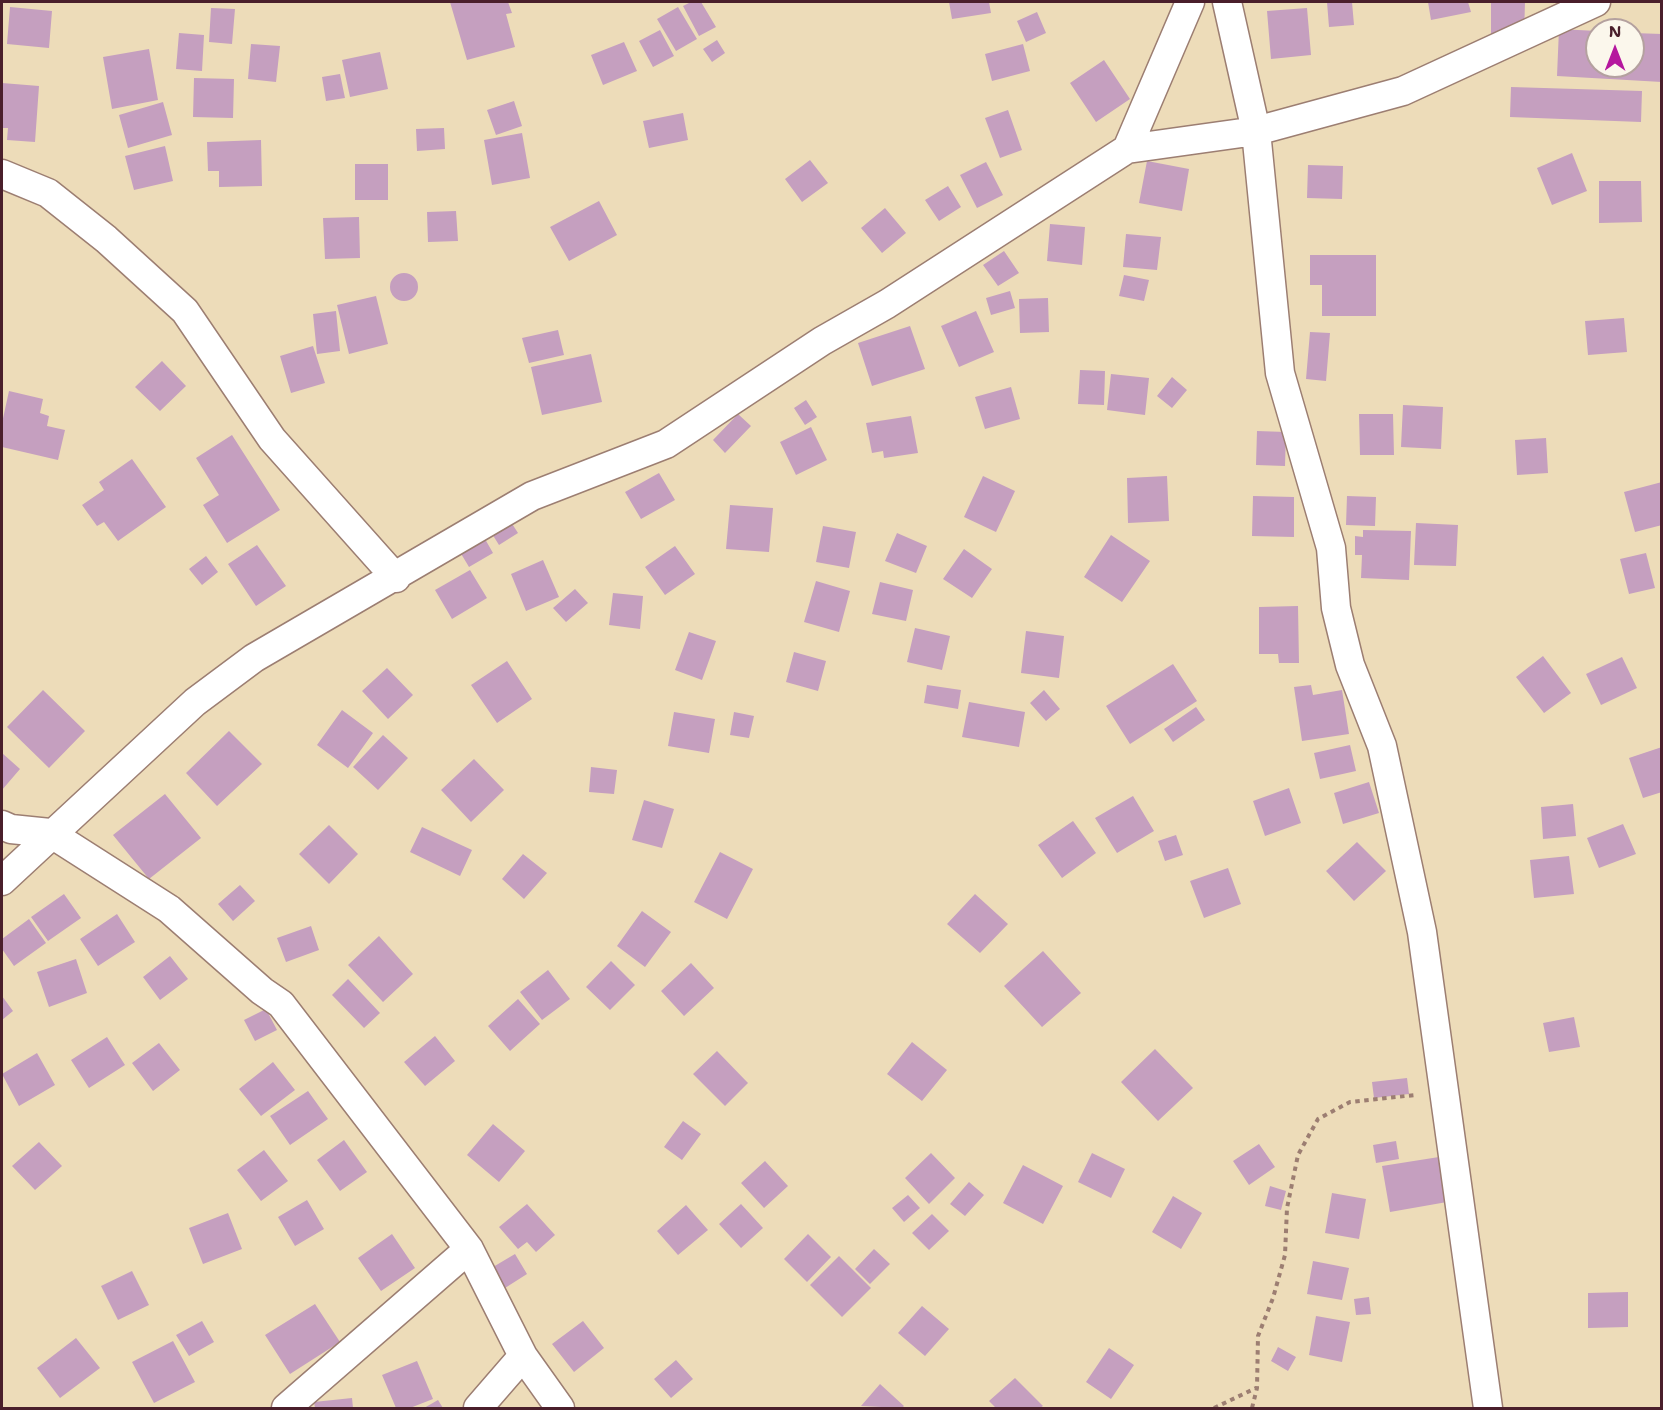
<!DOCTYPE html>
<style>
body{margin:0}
#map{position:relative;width:1663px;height:1410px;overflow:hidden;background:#eddcb9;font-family:"Shantell Sans",sans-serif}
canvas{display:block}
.frame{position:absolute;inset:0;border:3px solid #4a1f2b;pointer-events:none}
.north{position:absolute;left:1585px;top:18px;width:60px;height:60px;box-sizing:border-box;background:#fbf7ec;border:2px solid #b4a19f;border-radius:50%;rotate:0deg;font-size:16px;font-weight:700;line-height:24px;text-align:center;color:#4a1f2b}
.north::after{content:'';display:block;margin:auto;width:21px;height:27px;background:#b5179e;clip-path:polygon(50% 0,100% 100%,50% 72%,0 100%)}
</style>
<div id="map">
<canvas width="1663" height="1410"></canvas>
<div class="frame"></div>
<div class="north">N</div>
</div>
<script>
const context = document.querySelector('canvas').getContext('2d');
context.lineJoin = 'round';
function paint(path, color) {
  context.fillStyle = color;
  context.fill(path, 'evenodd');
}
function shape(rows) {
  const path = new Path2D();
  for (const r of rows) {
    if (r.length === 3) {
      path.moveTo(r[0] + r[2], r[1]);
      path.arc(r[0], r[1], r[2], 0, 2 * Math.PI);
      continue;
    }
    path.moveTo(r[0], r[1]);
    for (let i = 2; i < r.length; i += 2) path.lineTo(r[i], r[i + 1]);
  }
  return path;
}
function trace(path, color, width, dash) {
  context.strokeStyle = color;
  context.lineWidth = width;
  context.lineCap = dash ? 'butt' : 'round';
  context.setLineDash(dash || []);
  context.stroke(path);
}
paint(shape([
 [450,2,508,2,512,13,506,14,515,47,467,60],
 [691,2,701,2,716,27,699,36,683,6],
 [949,2,989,2,991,13,952,19],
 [1327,2,1352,2,1354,25,1329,27],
 [1428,2,1468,2,1471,12,1431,20],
 [1491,2,1525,2,1524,36,1491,35],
 [10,7,52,11,49,48,7,44],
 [678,7,697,39,676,51,657,19],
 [211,8,235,9,232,44,209,42],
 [1307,8,1311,55,1271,59,1267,11],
 [1037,12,1046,33,1026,42,1017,21],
 [1559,29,1597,31,1597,66,1633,66,1633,33,1662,34,1662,82,1557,76],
 [660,30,674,56,653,67,639,41],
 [179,33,204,35,202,71,176,69],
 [717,40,725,53,712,62,703,49],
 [624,42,637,71,603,85,591,55],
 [251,44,280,46,276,82,248,79],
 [1023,44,1030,71,992,81,985,54],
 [149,49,158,100,112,109,103,57],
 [380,52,388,89,350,97,342,60],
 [1104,60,1130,99,1096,122,1070,83],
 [340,74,345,98,326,101,322,77],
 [194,78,234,79,233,118,193,117],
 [2,83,39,86,35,142,7,140,8,128,2,128],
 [1511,87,1642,91,1641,122,1510,117],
 [514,101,522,126,496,135,487,110],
 [163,102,172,135,128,148,119,115],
 [1008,110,1022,150,1000,158,985,118],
 [683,113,688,140,649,148,643,121],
 [444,128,445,149,417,151,416,129],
 [522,133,530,178,492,185,484,140],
 [261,140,262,186,219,187,219,171,208,171,207,142],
 [165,146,173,181,134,190,125,156],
 [1572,153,1587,191,1552,205,1537,168],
 [810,160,828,183,802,202,785,179],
 [1147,161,1189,169,1182,211,1139,203],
 [986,162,1003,195,977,208,960,175],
 [355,164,388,164,388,200,355,200],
 [1308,165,1343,166,1342,199,1307,198],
 [1599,181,1641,181,1642,222,1599,223],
 [948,186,961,207,939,221,925,200],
 [599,201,617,235,569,261,550,227],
 [885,208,906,233,882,253,861,228],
 [456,211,458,241,428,242,427,212],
 [359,217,360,258,325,259,323,218],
 [1050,224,1085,227,1082,265,1047,261],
 [1126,234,1161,237,1157,270,1123,267],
 [1004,251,1019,273,998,286,983,265],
 [1310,255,1376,255,1376,316,1322,316,1322,285,1310,285],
 [404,287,14],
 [1124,275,1149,280,1144,301,1119,296],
 [1010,291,1015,308,991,315,986,298],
 [376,296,388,344,349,354,337,305],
 [1048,298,1049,332,1020,333,1019,299],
 [336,311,340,351,317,354,313,314],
 [976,311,994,352,959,367,941,326],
 [1624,318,1627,352,1588,355,1585,321],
 [910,326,925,369,872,386,858,343],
 [558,330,564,355,529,363,522,338],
 [1310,332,1330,333,1326,381,1306,379],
 [313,346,325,383,291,393,280,356],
 [591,354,602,402,542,415,531,367],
 [162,361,186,386,160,411,135,387],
 [1080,370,1105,371,1104,405,1078,404],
 [1111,374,1149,378,1145,415,1107,410],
 [1172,377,1187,390,1172,408,1157,396],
 [1011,387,1020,419,985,429,975,397],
 [9,391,43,399,40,413,49,416,47,426,65,430,58,460,2,447,2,423],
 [806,400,817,417,805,425,794,408],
 [1403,405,1443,407,1441,449,1401,447],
 [738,414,751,426,725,453,713,440],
 [1359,414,1393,414,1394,455,1360,455],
 [911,416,918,453,884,458,883,451,872,453,866,423],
 [811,427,827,460,796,475,780,442],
 [1257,431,1286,432,1285,466,1256,465],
 [232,435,280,510,227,543,203,505,219,495,196,458],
 [1546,438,1548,473,1517,475,1515,440],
 [132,459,166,507,118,541,104,522,97,526,82,505,104,490,99,482],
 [659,473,675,500,641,519,625,492],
 [983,476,1015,491,996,532,964,517],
 [1167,476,1169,521,1128,523,1127,478],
 [1662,482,1662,525,1635,532,1624,492],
 [1253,496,1294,497,1294,537,1252,536],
 [1347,496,1376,497,1375,526,1346,525],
 [730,505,773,508,769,552,726,549],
 [507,516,518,533,499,545,489,529],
 [1416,523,1458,525,1456,566,1414,565],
 [823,526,856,532,849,568,816,562],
 [1363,530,1411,531,1409,580,1361,578,1362,555,1355,555,1355,536,1363,537],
 [481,532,493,553,469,567,457,547],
 [897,533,927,546,916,573,885,561],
 [1111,535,1150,561,1122,602,1084,577],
 [257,545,286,586,256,606,228,564],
 [675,546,695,574,665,595,645,567],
 [964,549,992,569,972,598,943,579],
 [1646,553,1655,588,1629,594,1620,559],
 [206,556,218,572,202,585,189,569],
 [543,560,559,597,526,611,511,574],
 [470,570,487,598,452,619,435,590],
 [816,581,850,591,839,632,804,622],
 [880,582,913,590,906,621,872,614],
 [575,589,588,603,566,622,553,608],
 [613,593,643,596,640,629,609,625],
 [1298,606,1299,663,1279,663,1278,654,1259,654,1259,607],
 [915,628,950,636,942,670,907,662],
 [1026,631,1064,636,1059,678,1021,673],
 [689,632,716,641,702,680,675,670],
 [794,652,826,661,818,691,786,682],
 [1543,656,1571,693,1544,713,1516,677],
 [1622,657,1637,688,1601,705,1586,674],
 [507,661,532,699,497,723,471,685],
 [1173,664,1197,701,1130,744,1106,706],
 [387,668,413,695,388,719,362,691],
 [927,685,961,690,958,709,924,703],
 [1311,685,1313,695,1342,690,1349,734,1302,741,1294,687],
 [43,690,85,731,49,768,7,727],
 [1044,690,1060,709,1046,721,1030,703],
 [969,702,1025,712,1019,747,962,737],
 [1196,707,1205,720,1173,742,1164,729],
 [342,710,373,733,348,768,317,745],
 [674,712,715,719,709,753,668,746],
 [734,712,754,716,749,738,730,735],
 [229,731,262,764,217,806,186,773],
 [383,735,408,758,378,790,353,767],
 [1350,745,1356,771,1320,779,1314,753],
 [1662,747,1662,792,1643,798,1629,758],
 [2,753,20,769,2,790],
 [474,759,504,790,471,822,441,790],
 [591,767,617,770,614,794,589,792],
 [1369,782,1379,813,1343,824,1334,793],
 [1289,788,1301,823,1265,836,1253,801],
 [165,794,201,838,149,879,113,835],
 [1133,796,1154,831,1117,853,1095,818],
 [644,800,674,809,662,848,632,840],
 [1573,804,1576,836,1543,839,1541,807],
 [1073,821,1096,853,1062,878,1038,845],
 [1623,824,1636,854,1599,868,1587,838],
 [329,825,358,854,329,884,299,854],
 [422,827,472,850,460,876,410,852],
 [1176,835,1183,855,1165,861,1158,841],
 [1357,842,1386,871,1354,901,1326,871],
 [720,852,753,869,727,919,694,902],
 [523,854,547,873,524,899,502,879],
 [1569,856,1574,894,1534,898,1530,860],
 [1228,868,1241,904,1204,918,1190,881],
 [240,885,255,901,233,921,218,904],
 [64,894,81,918,48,941,31,917],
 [975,894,1008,924,980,953,947,924],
 [642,911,671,932,645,967,617,946],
 [117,914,135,942,98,966,80,939],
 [29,919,46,943,14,966,2,949,2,939],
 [311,926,319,950,286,962,277,938],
 [379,936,413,974,383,1002,348,965],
 [1043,951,1081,993,1042,1027,1004,986],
 [170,956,188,979,160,1000,143,977],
 [76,959,87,993,49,1007,37,972],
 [611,961,635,985,610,1010,586,987],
 [691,963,714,988,684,1016,661,991],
 [548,970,570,999,542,1020,520,992],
 [348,979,380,1013,364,1028,332,995],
 [2,996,13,1011,2,1020],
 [518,999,540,1024,510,1051,488,1026],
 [266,1009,277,1030,255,1041,244,1020],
 [1574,1017,1580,1047,1549,1052,1543,1023],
 [435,1036,455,1061,425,1086,404,1062],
 [107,1037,125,1065,89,1088,71,1060],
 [912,1042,947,1070,922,1101,887,1074],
 [159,1043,180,1070,153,1091,132,1063],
 [1155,1049,1193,1088,1158,1121,1121,1082],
 [717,1051,748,1083,725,1106,693,1074],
 [37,1053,55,1085,19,1106,2,1074],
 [273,1062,295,1090,261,1116,239,1089],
 [1407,1078,1409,1094,1374,1098,1372,1082],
 [308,1091,328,1119,290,1145,270,1116],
 [683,1121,701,1134,682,1160,664,1147],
 [493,1124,525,1151,499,1182,467,1155],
 [344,1140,367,1172,340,1191,317,1160],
 [1396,1141,1399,1159,1376,1163,1373,1145],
 [39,1142,62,1166,35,1190,12,1166],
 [1259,1144,1275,1167,1249,1185,1233,1161],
 [264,1150,288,1181,261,1201,237,1170],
 [931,1153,955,1178,929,1204,905,1178],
 [1092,1153,1125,1169,1111,1198,1078,1182],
 [1439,1157,1447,1202,1390,1212,1382,1166],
 [765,1161,788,1186,764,1208,741,1183],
 [1023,1165,1063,1186,1043,1224,1003,1203],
 [969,1182,984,1195,965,1216,950,1204],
 [1270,1186,1286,1191,1281,1210,1265,1206],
 [1332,1193,1366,1199,1359,1239,1325,1233],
 [908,1195,920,1208,904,1222,892,1208],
 [1173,1196,1202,1213,1181,1249,1152,1232],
 [307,1200,324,1229,295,1246,278,1217],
 [527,1204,555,1235,536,1252,527,1242,518,1249,499,1227],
 [741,1204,763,1228,741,1248,719,1224],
 [686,1205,708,1230,678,1255,657,1231],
 [228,1213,242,1249,203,1264,189,1228],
 [932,1214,949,1231,929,1250,912,1233],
 [392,1234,415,1268,381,1291,358,1258],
 [808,1234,831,1257,807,1282,784,1259],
 [874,1249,890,1264,870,1284,855,1269],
 [515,1254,527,1274,505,1288,493,1267],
 [839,1256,871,1288,842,1317,810,1285],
 [1313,1261,1349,1268,1342,1300,1307,1294],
 [132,1271,149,1305,118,1320,101,1286],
 [1628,1292,1628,1327,1588,1328,1588,1293],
 [1369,1297,1371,1314,1356,1315,1354,1299],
 [315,1304,340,1342,290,1374,265,1335],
 [922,1306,949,1329,925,1356,898,1333],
 [1316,1316,1350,1322,1342,1362,1309,1355],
 [202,1321,214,1342,189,1356,176,1335],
 [583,1321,604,1348,574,1372,552,1344],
 [76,1338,100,1368,60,1398,37,1368],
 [173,1341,195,1382,154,1403,132,1362],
 [1278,1347,1296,1357,1288,1371,1271,1361],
 [1109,1348,1134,1365,1111,1399,1086,1382],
 [676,1360,693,1379,671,1398,654,1379],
 [417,1361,433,1399,410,1408,396,1408,382,1375],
 [1015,1378,1043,1406,1040,1408,996,1408,989,1401],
 [880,1384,904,1406,902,1408,861,1406],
 [352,1398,353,1408,315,1408,314,1402],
 [438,1400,443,1408,424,1408]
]), '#c59fbf');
const street = shape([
 [1227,2,1256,131,1280,373,1331,548,1336,608,1350,665,1382,746,1422,932,1488,1408],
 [1127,149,1190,2],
 [2,174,48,193,106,239,185,311,272,439,396,578],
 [2,825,11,829,50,833,169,909,262,991,281,1004,469,1249,523,1356,560,1408],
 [2,881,195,702,254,658,532,496,666,444,822,341,887,304,1127,149,1256,131,1403,91,1596,2],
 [286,1408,469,1249],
 [478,1408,523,1356]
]);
trace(street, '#9c7e72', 31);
trace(shape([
 [1214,1408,1256,1388],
 [1252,1408,1257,1388,1258,1336,1273,1298,1285,1255,1287,1208,1298,1155,1318,1119,1350,1102,1415,1095]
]), '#9c7e72', 4, [4.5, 4.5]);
trace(street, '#fff', 28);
</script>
